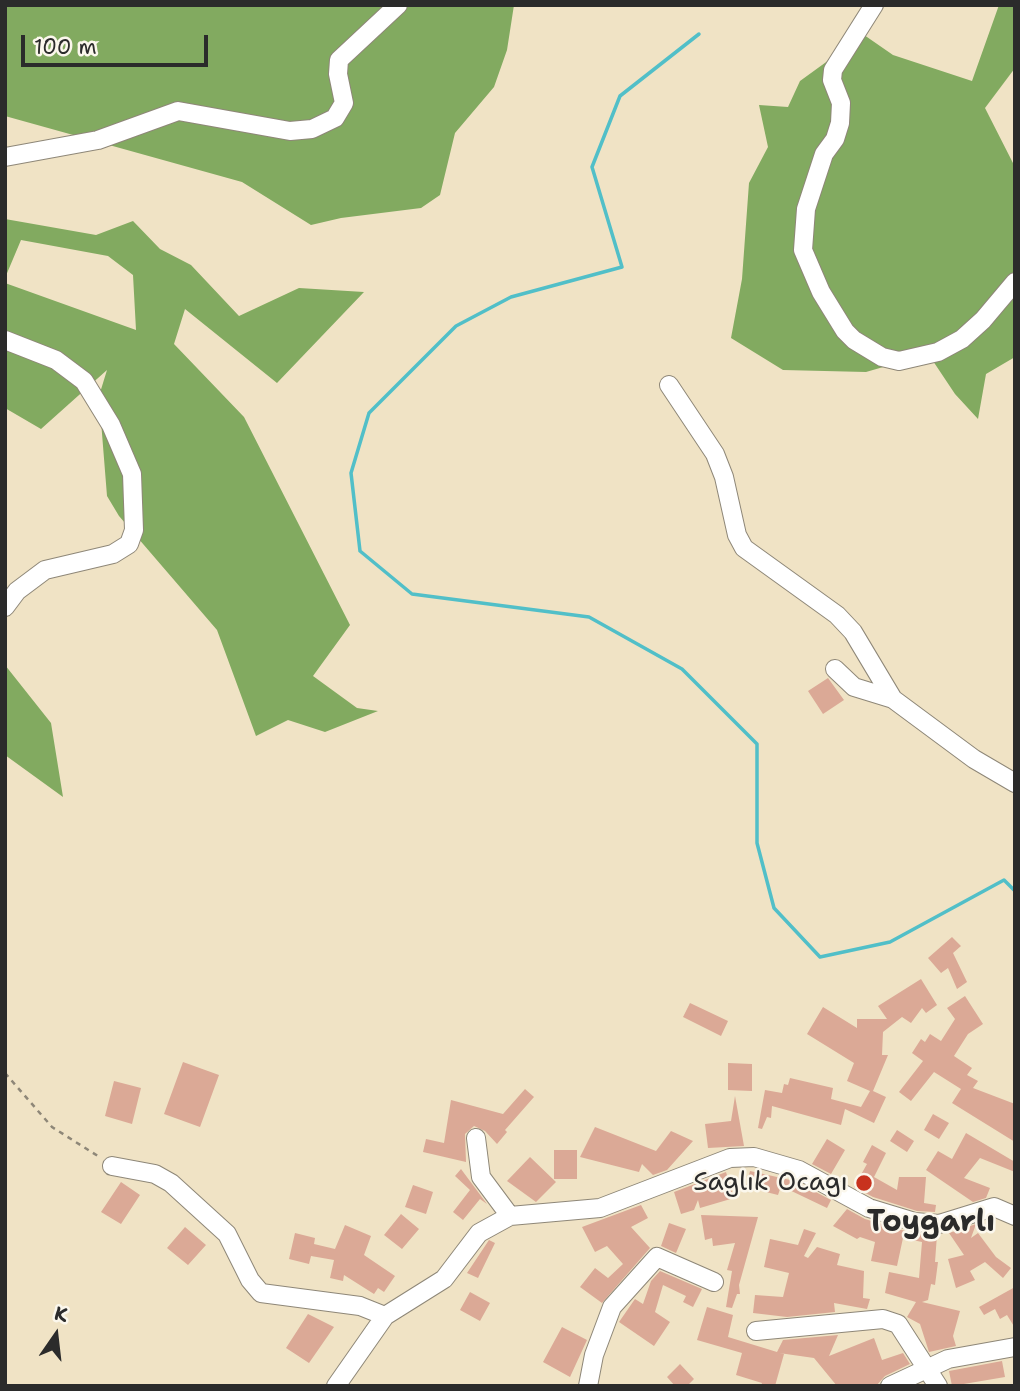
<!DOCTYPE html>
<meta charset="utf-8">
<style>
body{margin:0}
#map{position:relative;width:1020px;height:1391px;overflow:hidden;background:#f0e3c5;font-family:"Shantell Sans",sans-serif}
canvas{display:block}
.frame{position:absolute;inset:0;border:7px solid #2b2b2b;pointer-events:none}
.north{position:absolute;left:21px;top:1300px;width:70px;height:70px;-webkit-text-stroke:5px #fbf7ec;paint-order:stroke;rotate:14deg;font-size:19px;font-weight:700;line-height:28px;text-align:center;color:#2b2b2b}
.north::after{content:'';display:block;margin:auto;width:24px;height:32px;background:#2b2b2b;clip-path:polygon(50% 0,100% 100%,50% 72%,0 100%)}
.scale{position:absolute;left:21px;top:35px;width:187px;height:32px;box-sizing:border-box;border:4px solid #2b2b2b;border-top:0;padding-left:9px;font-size:21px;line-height:24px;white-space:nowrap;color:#2b2b2b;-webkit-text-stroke:5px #fbf7ec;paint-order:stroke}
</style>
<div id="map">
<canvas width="1020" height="1391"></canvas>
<div class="frame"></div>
<div class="north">K</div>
<div class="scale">100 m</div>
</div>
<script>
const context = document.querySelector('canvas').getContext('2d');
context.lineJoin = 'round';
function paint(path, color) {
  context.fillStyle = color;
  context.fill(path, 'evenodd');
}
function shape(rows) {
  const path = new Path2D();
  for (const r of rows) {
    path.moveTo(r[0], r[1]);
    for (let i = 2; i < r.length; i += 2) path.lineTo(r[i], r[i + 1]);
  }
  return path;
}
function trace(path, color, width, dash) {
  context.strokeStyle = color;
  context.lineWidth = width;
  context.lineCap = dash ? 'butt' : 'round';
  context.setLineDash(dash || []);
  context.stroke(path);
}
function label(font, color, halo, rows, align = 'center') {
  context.font = font + ' "Shantell Sans",sans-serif';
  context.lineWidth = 5;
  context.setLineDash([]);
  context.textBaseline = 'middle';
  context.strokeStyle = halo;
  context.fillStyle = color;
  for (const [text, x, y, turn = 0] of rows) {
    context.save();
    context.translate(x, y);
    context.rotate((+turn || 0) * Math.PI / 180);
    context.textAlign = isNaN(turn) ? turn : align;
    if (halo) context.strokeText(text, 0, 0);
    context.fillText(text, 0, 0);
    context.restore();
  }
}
paint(shape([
 [5,5,514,5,507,50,494,87,455,133,440,195,421,208,341,218,311,225,242,182,5,116],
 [999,5,1015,5,1015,68,985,108,1015,167,1015,357,986,374,978,419,955,394,931,358,897,363,866,372,783,370,731,338,742,279,749,183,768,147,759,105,788,107,800,81,840,52,854,28,893,55,972,81],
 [5,219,96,235,133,221,160,249,191,265,239,316,299,288,364,292,277,383,185,309,174,344,244,417,350,625,313,676,357,708,378,711,325,732,288,720,256,736,217,630,119,516,107,496,99,396,107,370,41,429,5,408,5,283,136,330,133,275,108,256,21,240,5,278],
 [5,665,51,723,63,797,5,755]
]), '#82aa60');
trace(shape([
 [699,34,620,96,592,167,622,267,511,297,456,326,369,413,351,473,360,551,412,594,589,617,682,669,757,744,757,843,774,908,820,957,890,942,1004,880,1015,891],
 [1015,967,1015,968]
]), '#51bfc8', 3.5);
paint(shape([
 [828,678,844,700,823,714,808,691],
 [952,937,961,946,953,953,967,982,957,989,948,968,941,973,928,958],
 [921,979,937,1005,926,1013,922,1008,911,1023,902,1017,883,1032,882,1055,888,1055,873,1091,886,1097,874,1123,845,1109,841,1125,772,1106,771,1118,767,1117,762,1129,758,1128,765,1090,782,1093,784,1084,788,1085,790,1078,833,1088,831,1099,861,1107,870,1091,847,1081,854,1063,807,1034,823,1007,857,1028,857,1019,887,1019,878,1006],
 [965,996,983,1024,968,1034,954,1056,972,1068,967,1075,978,1081,973,1088,1015,1104,1015,1142,952,1103,961,1089,934,1072,911,1101,899,1092,923,1061,912,1053,921,1039,925,1042,930,1034,941,1041,955,1019,947,1008],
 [690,1003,728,1021,721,1036,683,1017],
 [183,1062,219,1075,200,1127,164,1114],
 [728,1063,752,1064,752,1091,728,1090],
 [114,1081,141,1088,132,1124,105,1116],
 [525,1089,534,1097,505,1130,507,1132,497,1144,485,1131,474,1126,465,1134,466,1162,423,1152,426,1139,444,1143,451,1100,503,1114],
 [735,1096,744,1146,708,1148,705,1124,731,1121],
 [933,1114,949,1123,939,1139,924,1130],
 [595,1127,656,1151,671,1131,693,1141,667,1170,653,1175,642,1164,639,1172,580,1157],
 [897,1130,914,1141,907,1152,890,1141],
 [966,1133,1015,1162,1015,1172,980,1158,964,1178,990,1188,986,1198,973,1202,926,1170,938,1151,952,1159],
 [827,1139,845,1150,831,1174,812,1164],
 [872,1145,886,1153,874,1177,897,1190,899,1177,926,1177,924,1203,936,1205,935,1212,917,1211,873,1197,854,1187,867,1164,863,1162],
 [554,1150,577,1150,577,1179,554,1179],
 [530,1157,556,1182,536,1202,507,1181],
 [461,1169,487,1204,480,1199,463,1220,453,1212,470,1190,455,1176],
 [750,1171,795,1181,831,1200,827,1208,781,1186,778,1195,746,1187],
 [726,1172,734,1198,700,1208,698,1200,694,1210,681,1214,674,1192],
 [121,1182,140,1195,121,1224,101,1212],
 [413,1185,433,1192,426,1214,405,1207],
 [641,1205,648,1218,631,1227,650,1248,602,1303,580,1287,595,1268,608,1278,623,1264,607,1246,595,1252,582,1227],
 [847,1209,865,1219,912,1233,937,1235,935,1262,938,1262,935,1285,931,1284,928,1300,922,1302,960,1311,953,1336,956,1346,929,1352,920,1324,907,1317,916,1302,885,1293,889,1272,919,1278,922,1242,903,1238,897,1266,871,1261,875,1242,860,1237,857,1239,833,1226],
 [401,1214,419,1229,402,1249,384,1235],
 [701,1215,758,1217,739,1285,740,1294,737,1294,732,1308,726,1307,732,1271,727,1270,735,1243,713,1246,712,1238,705,1240],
 [669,1223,686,1229,676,1253,661,1246],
 [976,1224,971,1238,978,1233,996,1257,1011,1268,1003,1278,985,1262,970,1271,975,1280,956,1288,948,1259,964,1255,949,1233],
 [345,1225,371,1236,364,1255,395,1276,384,1292,378,1288,374,1294,344,1275,343,1281,330,1278,334,1260,311,1256,309,1264,289,1259,295,1233,315,1238,314,1244,335,1249],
 [185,1227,206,1245,188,1265,167,1248],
 [804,1229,816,1233,804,1256,808,1258,817,1247,840,1254,837,1265,864,1271,863,1298,870,1299,867,1309,834,1303,835,1312,787,1317,753,1313,755,1295,783,1297,789,1273,764,1267,770,1239,798,1245],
 [489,1240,495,1243,478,1278,467,1273],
 [660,1271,702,1289,693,1307,683,1302,686,1296,663,1285,655,1312,670,1322,654,1346,619,1322,635,1299,643,1304,651,1281],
 [1015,1287,1015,1328,1007,1315,1000,1319,995,1309,984,1315,979,1307],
 [470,1292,490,1303,480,1321,460,1310],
 [707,1307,733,1315,728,1337,777,1352,783,1340,838,1335,829,1356,874,1338,882,1360,903,1353,910,1364,885,1376,876,1386,837,1386,814,1358,779,1353,784,1354,775,1386,761,1386,762,1383,736,1375,742,1353,697,1340],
 [308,1314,334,1327,309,1363,286,1348],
 [562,1327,587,1340,570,1377,543,1362],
 [1002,1361,1005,1377,952,1386,949,1371],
 [680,1364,694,1379,687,1386,675,1386,667,1377]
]), '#dba996');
const minor = shape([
 [874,5,833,70,832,80,841,103,840,123,835,139,824,154,806,209,803,250,821,292,845,331,854,340,882,357,899,361,938,352,962,339,983,320,1015,282],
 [5,157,98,140,178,111,290,131,312,129,335,118,344,103,338,74,339,60,398,5],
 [5,340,56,360,84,381,111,425,132,474,134,530,129,544,113,554,45,570,17,591,5,607],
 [669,385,715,454,724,477,737,535,744,548,837,615,853,632,893,699,974,759,1015,783],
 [835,669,854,687,893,699],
 [476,1138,481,1177,510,1216],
 [112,1166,155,1174,171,1183,227,1234,250,1280,261,1293,360,1306,385,1316],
 [756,1331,883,1319,898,1324,938,1386],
 [336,1386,385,1316,444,1279,479,1233,510,1216,600,1208,730,1158,754,1157,799,1170,869,1208,915,1222,939,1224,994,1207,1015,1216],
 [588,1386,594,1355,612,1307,657,1257,714,1282],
 [890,1386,948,1359,1015,1347]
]);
trace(minor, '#8e8778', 20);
trace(shape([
 [5,1073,52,1127,101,1158]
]), '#8e8778', 2.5, [5, 5]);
trace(minor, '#fff', 18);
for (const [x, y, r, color] of [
 [864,1183,9,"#c8321e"]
]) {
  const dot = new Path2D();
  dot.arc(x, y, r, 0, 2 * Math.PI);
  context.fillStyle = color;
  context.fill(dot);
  trace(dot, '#fbf7ec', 2.5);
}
label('26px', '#2b2b2b', '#fbf7ec', [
 ["Saglık Ocagı",848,1183]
], 'right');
label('bold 30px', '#2b2b2b', '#fbf7ec', [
 ["Toygarlı",931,1223]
]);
</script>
